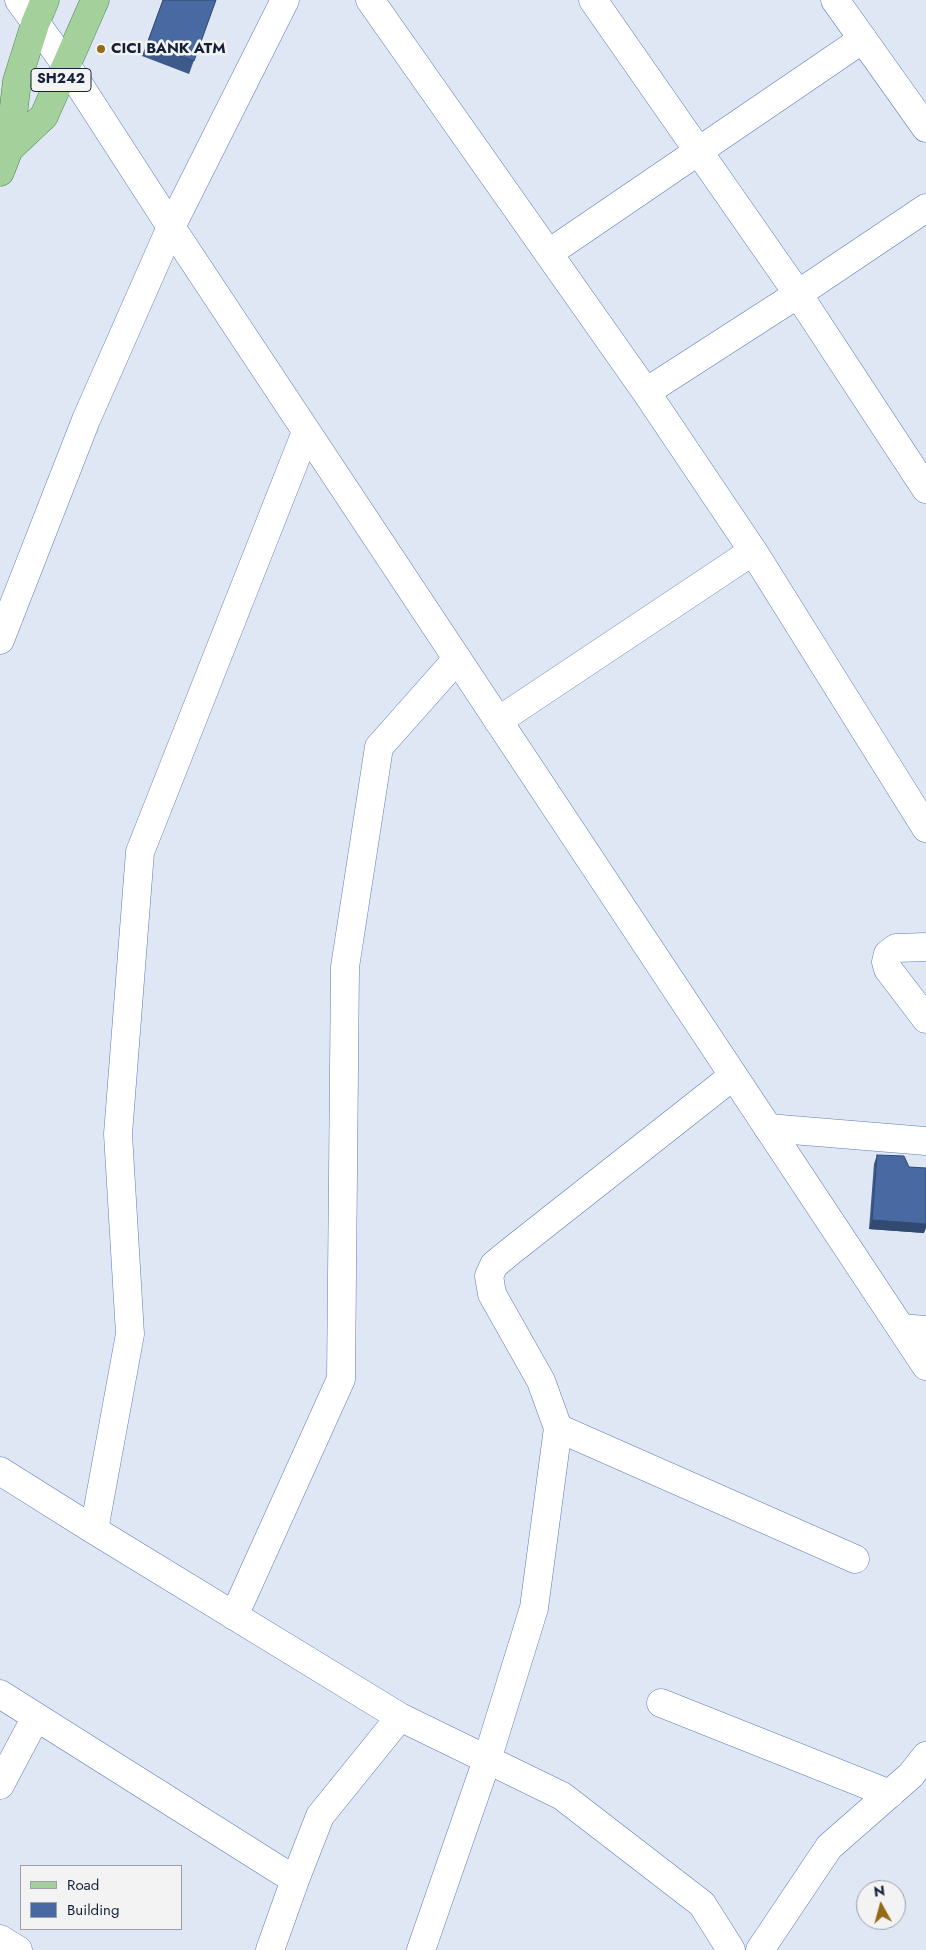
<!DOCTYPE html>
<style>
body{margin:0}
#map{position:relative;width:926px;height:1950px;overflow:hidden;background:#dfe7f4;font-family:Jost,sans-serif}
canvas{display:block}
.legend{position:absolute;left:20px;top:1865px;width:162px;height:65px;box-sizing:border-box;background:#f3f3f3;border:1px solid #9a9fa9;margin:0;padding:6px 9px;list-style:none;font-size:15px;color:#142139}
.legend li{display:flex;align-items:center;gap:10px;height:25px}
.legend b{width:25px;border:1px solid #9a9fa9}
.north{position:absolute;left:856px;top:1880px;width:50px;height:50px;box-sizing:border-box;background:#f3f3f3;border:1px solid #9a9fa9;border-radius:50%;rotate:353deg;font-size:14px;font-weight:700;line-height:20px;text-align:center;color:#142139}
.north::after{content:'';display:block;margin:auto;width:18px;height:22px;background:#936b15;clip-path:polygon(50% 0,100% 100%,50% 72%,0 100%)}
</style>
<div id="map">
<canvas width="926" height="1950"></canvas>
<ul class="legend">
<li><b style="height:6px;background:#a3d09b"></b>Road</li>
<li><b style="height:14px;background:#4869a2"></b>Building</li>
</ul>
<div class="north">N</div>
</div>
<script>
const context = document.querySelector('canvas').getContext('2d');
context.lineJoin = 'round';
function shape(rows) {
  const path = new Path2D();
  for (const r of rows) {
    path.moveTo(r[0], r[1]);
    for (let i = 2; i < r.length; i += 2) path.lineTo(r[i], r[i + 1]);
  }
  return path;
}
function trace(path, color, width, dash) {
  context.strokeStyle = color;
  context.lineWidth = width;
  context.lineCap = dash ? 'butt' : 'round';
  context.setLineDash(dash || []);
  context.stroke(path);
}
function paint(path, color) {
  context.fillStyle = color;
  context.fill(path, 'evenodd');
}
function label(font, color, halo, rows, align = 'center') {
  context.font = font + ' Jost,sans-serif';
  context.lineWidth = 5;
  context.setLineDash([]);
  context.textBaseline = 'middle';
  context.strokeStyle = halo;
  context.fillStyle = color;
  for (const [text, x, y, turn = 0] of rows) {
    context.save();
    context.translate(x, y);
    context.rotate((+turn || 0) * Math.PI / 180);
    context.textAlign = isNaN(turn) ? turn : align;
    if (halo) context.strokeText(text, 0, 0);
    context.fillText(text, 0, 0);
    context.restore();
  }
}
const street = shape([
 [370,0,646,392,753,551,926,828],
 [593,0,798,294,926,489],
 [835,0,926,128],
 [549,253,863,39],
 [646,392,798,294,926,208],
 [0,640,86,420,171,227,285,0],
 [498,721,753,551],
 [926,947,896,948,888,954,886,962,888,969,926,1019],
 [768,1128,926,1141],
 [901,1328,926,1330],
 [558,1428,855,1559],
 [0,1471,94,1530,400,1717,562,1796,702,1904,731,1950],
 [94,1530,130,1334,118,1134,140,852,306,432],
 [234,1616,341,1379,345,967,379,747,457,659],
 [0,1694,295,1880],
 [661,1703,890,1794],
 [0,1785,36,1717],
 [0,1939,18,1950],
 [270,1950,295,1880,320,1816,400,1717],
 [421,1950,487,1760,534,1608,558,1428,541,1381,492,1294,489,1276,494,1265,511,1251,733,1076],
 [760,1950,829,1847,911,1775,926,1756]
]);
const secondary = shape([
 [19,0,67,66,171,227,926,1366]
]);
const primary = shape([
 [9,149,44,116,95,0],
 [0,172,9,149,17,81,35,24,45,0]
]);
trace(street, '#5b7db8', 29);
trace(secondary, '#5b7db8', 29);
trace(primary, '#497e4e', 29);
trace(street, '#fff', 28);
trace(secondary, '#fff', 28);
trace(primary, '#a3d09b', 28);
paint(shape([
 [163,0,216,0,189,74,142,56],
 [877,1155,924,1233,869,1229,874,1164]
]), '#3e5a8b');
paint(shape([
 [872,1220,926,1224,926,1228,924,1233,869,1229]
]), '#324a71');
const building = shape([
 [163,0,216,0,194,61,147,44,163,0],
 [877,1155,904,1156,909,1167,926,1168,926,1224,872,1220,877,1155]
]);
paint(building, '#4869a2');
trace(building, '#324a71', 1);
for (const [x, y, r, color] of [
 [101,49,5,"#936b15"]
]) {
  const dot = new Path2D();
  dot.arc(x, y, r, 0, 2 * Math.PI);
  context.fillStyle = color;
  context.fill(dot);
  trace(dot, '#f3f3f3', 2);
}
for (const [x, y, w] of [
 [61,80,60]
]) {
  const box = new Path2D();
  box.roundRect(x - w / 2, y - 11.5, w, 23, 4);
  context.fillStyle = '#f3f3f3';
  context.fill(box);
  trace(box, '#142139', 1);
}
label('bold 14px', '#142139', null, [
 ["SH242",61,80]
]);
label('bold 15px', '#142139', '#f3f3f3', [
 ["CICI BANK ATM",111,49]
], 'left');
</script>
